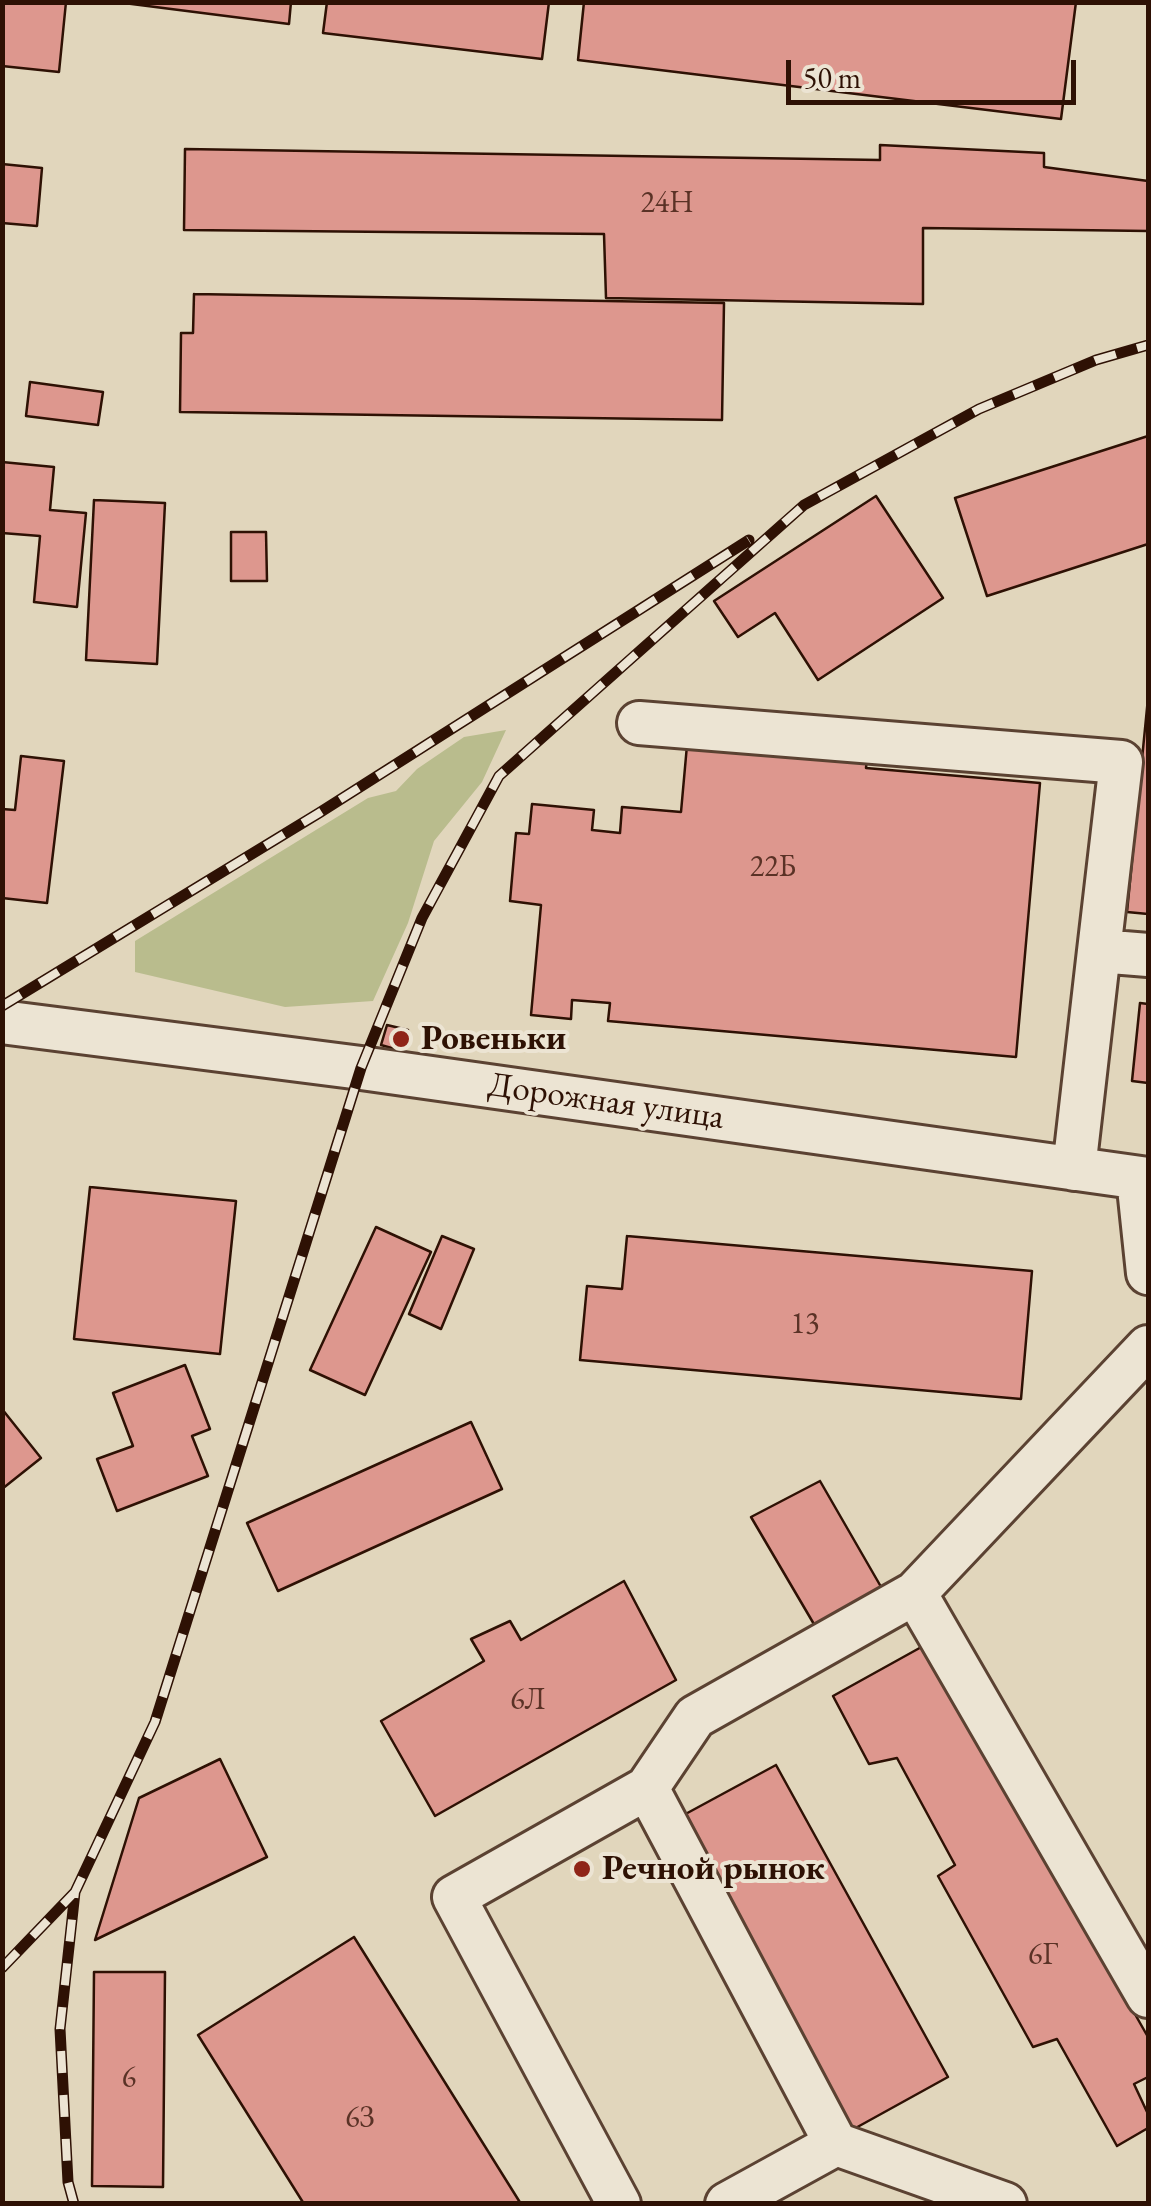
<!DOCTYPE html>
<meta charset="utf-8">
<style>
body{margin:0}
#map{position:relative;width:1151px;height:2206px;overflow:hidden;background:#e1d6bc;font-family:"EB Garamond",serif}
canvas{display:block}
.frame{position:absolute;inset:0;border:5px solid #2e1104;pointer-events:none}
.scale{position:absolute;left:786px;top:60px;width:290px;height:45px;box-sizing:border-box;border:5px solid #2e1104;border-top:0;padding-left:12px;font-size:30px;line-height:35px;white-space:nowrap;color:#2e1104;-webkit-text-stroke:8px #ece4d3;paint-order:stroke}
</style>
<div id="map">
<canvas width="1151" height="2206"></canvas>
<div class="frame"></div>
<div class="scale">50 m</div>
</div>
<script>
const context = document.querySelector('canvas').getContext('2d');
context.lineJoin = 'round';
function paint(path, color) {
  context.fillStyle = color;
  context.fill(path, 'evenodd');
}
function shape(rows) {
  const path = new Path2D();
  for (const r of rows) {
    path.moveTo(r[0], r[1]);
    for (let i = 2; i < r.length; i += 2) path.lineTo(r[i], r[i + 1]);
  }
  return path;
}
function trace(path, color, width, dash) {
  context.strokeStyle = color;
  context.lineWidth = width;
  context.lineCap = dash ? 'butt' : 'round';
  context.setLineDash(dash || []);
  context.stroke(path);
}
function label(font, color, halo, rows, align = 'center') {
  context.font = font + ' "EB Garamond",serif';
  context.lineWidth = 8;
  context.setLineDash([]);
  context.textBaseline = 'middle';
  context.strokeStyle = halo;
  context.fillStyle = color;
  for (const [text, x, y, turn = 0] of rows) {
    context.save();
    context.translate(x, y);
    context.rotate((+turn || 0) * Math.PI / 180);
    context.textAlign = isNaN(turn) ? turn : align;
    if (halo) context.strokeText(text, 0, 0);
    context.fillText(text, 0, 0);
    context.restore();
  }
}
paint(shape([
 [506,730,482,782,434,841,408,923,373,1001,285,1007,135,972,135,941,368,798,396,791,417,769,464,737]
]), '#b9bc8d');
const building = shape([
 [2,2,66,2,59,72,2,66,2,2],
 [116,2,291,2,289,24,116,2],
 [327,2,549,2,542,59,323,33,327,2],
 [584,2,1076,2,1061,119,578,60,584,2],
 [880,145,1044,153,1044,167,1148,181,1148,231,923,228,923,304,606,298,604,234,184,230,185,149,880,160,880,145],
 [2,164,42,168,37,226,2,223,2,164],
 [194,294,724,303,722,420,180,412,181,333,193,333,194,294],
 [30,382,103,392,98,425,26,416,30,382],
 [1148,436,1148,544,987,596,955,498,1148,436],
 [2,462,54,467,50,510,86,513,77,607,34,602,40,536,2,533,2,462],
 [876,496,943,598,818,680,775,613,738,637,714,601,876,496],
 [94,500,165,503,157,664,86,660,94,500],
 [231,532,266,532,267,581,231,581,231,532],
 [1148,698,1148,914,1127,912,1148,698],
 [688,734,868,750,866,768,1040,783,1016,1057,608,1021,610,1003,572,1000,571,1019,531,1015,541,905,510,901,516,833,529,834,532,804,594,810,592,830,620,833,622,807,681,812,688,734],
 [21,756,64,761,47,903,2,898,2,809,15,810,21,756],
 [1140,1003,1148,1004,1148,1083,1132,1081,1140,1003],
 [387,1025,408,1030,402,1051,381,1045,387,1025],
 [90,1187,236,1201,220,1354,74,1339,90,1187],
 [376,1227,431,1252,365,1395,310,1370,376,1227],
 [442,1236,474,1249,441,1329,409,1314,442,1236],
 [627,1236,1032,1271,1021,1399,580,1360,587,1286,622,1289,627,1236],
 [185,1365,210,1429,192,1436,208,1476,117,1511,97,1459,133,1446,113,1393,185,1365],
 [2,1409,41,1458,2,1489,2,1409],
 [471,1422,502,1489,278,1591,247,1523,471,1422],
 [820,1481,884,1592,818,1631,751,1517,820,1481],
 [624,1581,676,1680,435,1816,381,1721,484,1661,471,1639,510,1621,521,1640,624,1581],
 [925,1645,1148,2037,1148,2077,1134,2084,1148,2114,1148,2128,1117,2146,1057,2039,1033,2047,938,1876,955,1865,897,1758,869,1764,833,1696,925,1645],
 [220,1759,267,1857,95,1940,139,1798,220,1759],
 [776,1765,948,2077,852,2130,680,1817,776,1765],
 [354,1937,521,2204,304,2204,198,2035,354,1937],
 [94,1972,165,1972,163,2187,92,2186,94,1972]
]);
paint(building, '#dd978e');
trace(building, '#2e1104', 2.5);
const minor = shape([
 [639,723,1121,762,1099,951],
 [2,1022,361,1068,1148,1179],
 [1074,1169,1099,951,1148,955],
 [1138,1178,1148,1273],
 [915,1593,1148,1996],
 [647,1788,836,2144,727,2204],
 [836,2144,1005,2204],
 [619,2204,454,1897,647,1788,695,1717,915,1593,1148,1347]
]);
trace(minor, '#5b4232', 48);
trace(minor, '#ece4d3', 42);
const rail = shape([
 [2,1006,319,813,749,540],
 [2,1968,75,1892],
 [74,2204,68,2182,60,2029,75,1892,155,1722,361,1068,422,918,499,776,804,505,979,409,1096,360,1148,345]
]);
trace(rail, '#2e1104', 11);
trace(rail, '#ece4d3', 8, [22]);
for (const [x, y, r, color] of [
 [401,1039,10,"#8f2418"],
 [582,1869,10,"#8f2418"]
]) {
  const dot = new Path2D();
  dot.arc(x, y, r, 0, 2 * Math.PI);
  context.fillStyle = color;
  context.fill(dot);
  trace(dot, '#ece4d3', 4);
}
label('30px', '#5a3226', null, [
 ["24Н",667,204],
 ["22Б",773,868],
 ["13",805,1325],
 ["6Л",528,1701],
 ["6Г",1043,1956],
 ["6",129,2079],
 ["6З",360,2119]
]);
label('bold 35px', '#2e1104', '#ece4d3', [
 ["Ровеньки",421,1039],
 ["Речной рынок",602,1869]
], 'left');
label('35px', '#2e1104', '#ece4d3', [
 ["Дорожная улица",606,1102,8]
]);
</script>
